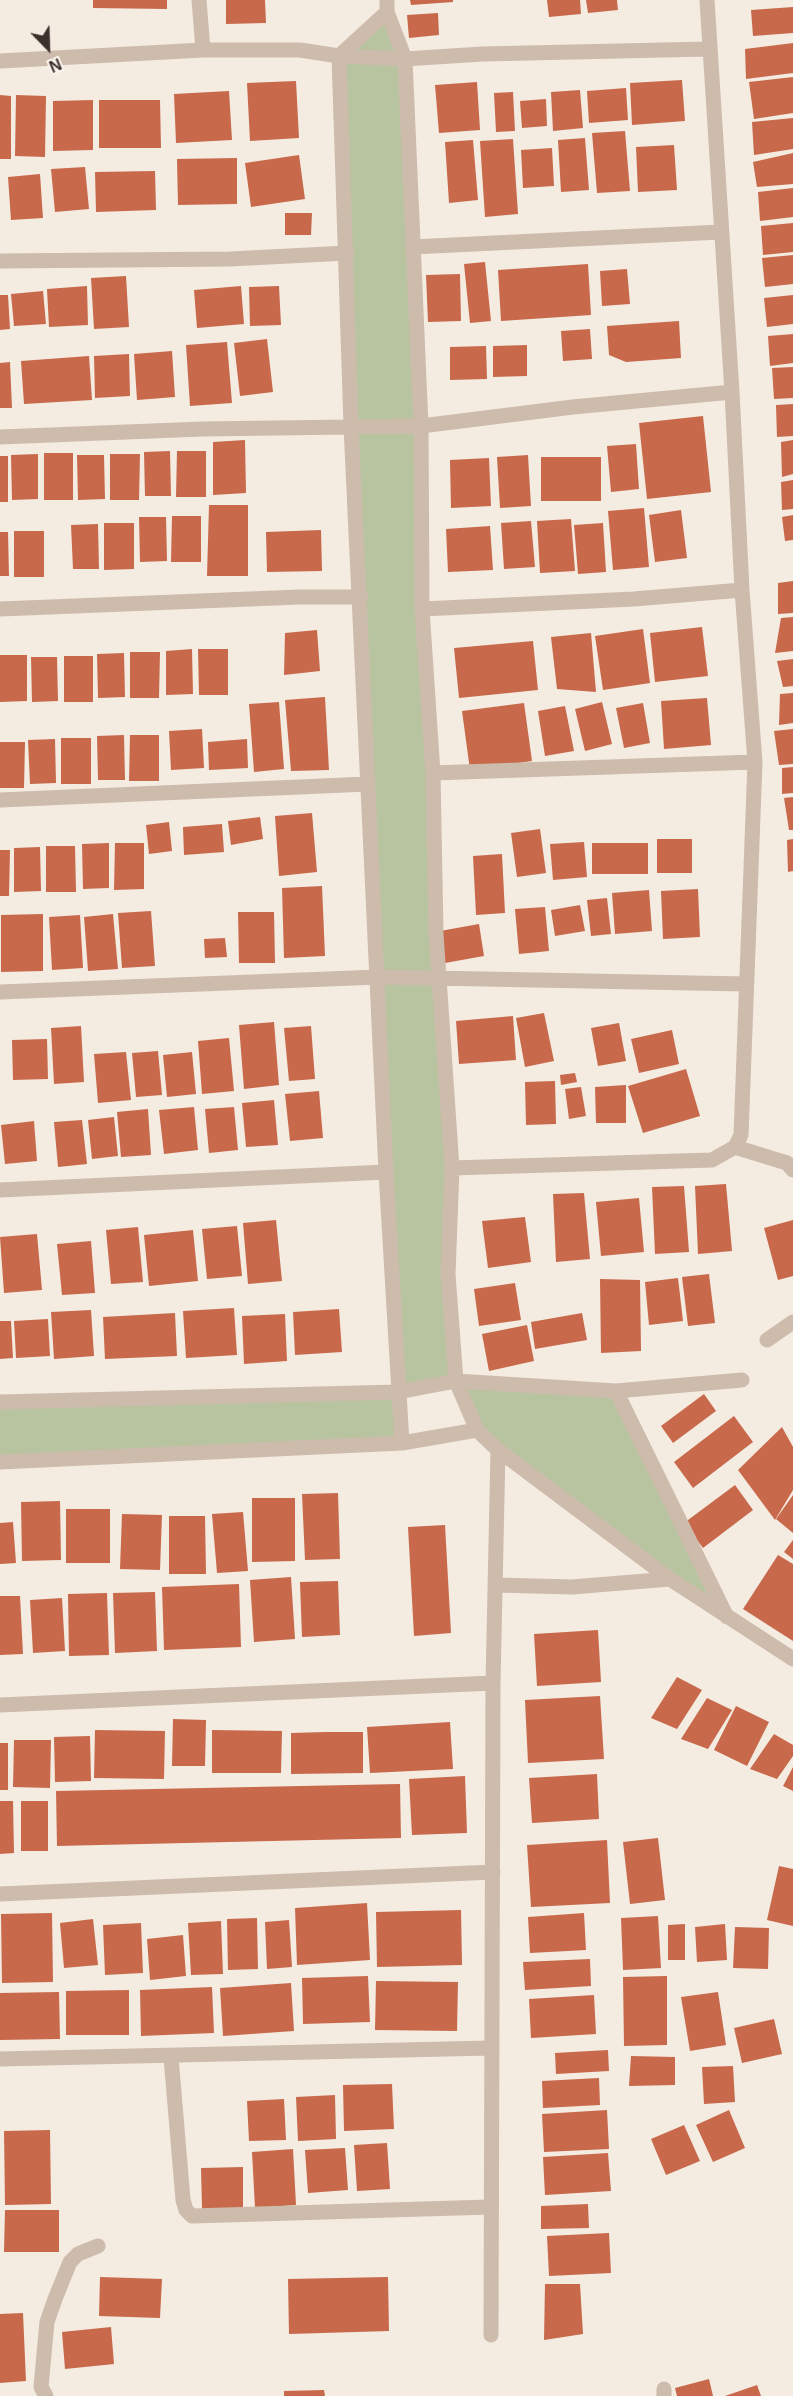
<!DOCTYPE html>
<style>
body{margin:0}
#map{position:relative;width:793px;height:2396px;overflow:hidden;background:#f4ebe1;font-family:Arial,sans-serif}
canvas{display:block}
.north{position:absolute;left:18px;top:18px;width:60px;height:60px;-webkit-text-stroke:4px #fbf5ee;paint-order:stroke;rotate:157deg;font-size:16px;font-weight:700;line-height:24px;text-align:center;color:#3b302b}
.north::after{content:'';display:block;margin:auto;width:21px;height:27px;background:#3b302b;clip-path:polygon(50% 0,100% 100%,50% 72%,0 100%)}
</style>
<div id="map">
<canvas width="793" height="2396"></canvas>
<div class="north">N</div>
</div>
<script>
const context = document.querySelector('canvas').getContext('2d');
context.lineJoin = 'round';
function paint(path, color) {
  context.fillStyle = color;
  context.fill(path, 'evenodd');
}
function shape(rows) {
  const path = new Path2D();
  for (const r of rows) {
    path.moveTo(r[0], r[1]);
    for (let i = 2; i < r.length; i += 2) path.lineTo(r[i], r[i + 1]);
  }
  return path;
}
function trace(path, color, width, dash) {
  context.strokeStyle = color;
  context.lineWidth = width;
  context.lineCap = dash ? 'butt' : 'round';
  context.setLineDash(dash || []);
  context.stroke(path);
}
paint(shape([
 [387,12,405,59,456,1380,616,1391,729,1619,477,1430,456,1381,398,1392,402,1443,0,1462,0,1402,398,1392,339,56]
]), '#b8c4a0');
paint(shape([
 [93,0,167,0,167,9,93,8],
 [226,0,265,0,266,23,226,24],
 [410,0,453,0,453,2,411,5],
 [547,0,580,0,581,14,549,17],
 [586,0,617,0,618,10,588,13],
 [793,7,793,33,753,36,751,10],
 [438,13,439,35,409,38,407,15],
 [793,43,793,73,746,79,745,49],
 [793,77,793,113,754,119,749,82],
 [682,80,685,121,632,125,630,83],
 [296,81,299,138,250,141,247,83],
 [477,82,480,130,439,133,435,85],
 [626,88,628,120,589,123,587,91],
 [580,90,583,128,553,131,551,92],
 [229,91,232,140,176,143,174,94],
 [513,92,515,131,496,132,494,93],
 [0,95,11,96,11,159,0,159],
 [16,95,46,96,45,157,15,156],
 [546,99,547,126,522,128,520,101],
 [93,100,93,150,53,151,53,101],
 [99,100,160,100,161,148,99,148],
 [793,118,793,149,754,155,752,122],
 [625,131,630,191,597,193,592,133],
 [585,138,589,190,561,192,558,140],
 [513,139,518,214,485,217,480,141],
 [473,140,478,200,449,203,445,142],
 [674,145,677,190,638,192,636,147],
 [552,148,554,186,523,188,521,150],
 [793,153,793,184,757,187,753,162],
 [299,155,305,199,251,207,245,163],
 [237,158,237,204,178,205,177,159],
 [85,167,89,209,55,212,51,169],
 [155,171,156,210,96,212,95,172],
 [40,174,43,218,11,220,8,177],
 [793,188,793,217,760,221,758,192],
 [285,213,312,213,311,235,285,235],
 [793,223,793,252,763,255,761,226],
 [793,255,793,284,765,287,762,258],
 [485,262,491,321,470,323,464,264],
 [588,264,591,315,501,321,498,270],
 [627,269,630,304,602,306,600,271],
 [460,274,461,321,428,322,426,275],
 [126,276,129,327,94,329,91,278],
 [87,286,88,325,49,327,47,289],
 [241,286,244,324,197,328,194,290],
 [279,286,281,325,250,326,249,287],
 [43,291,46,324,14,326,11,294],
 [0,295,8,295,10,329,0,330],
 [793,295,793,324,767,327,764,298],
 [679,321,681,358,626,362,609,355,607,326],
 [590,329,592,359,563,361,561,331],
 [793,334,793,363,770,366,768,336],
 [267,339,273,392,240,396,234,343],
 [227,342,232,403,190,406,186,345],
 [527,345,527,376,493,377,493,346],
 [486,346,487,379,450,380,450,347],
 [172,351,175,397,137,400,134,354],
 [129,354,130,396,95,398,94,356],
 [89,356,92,400,24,404,21,361],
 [10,362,12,408,0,408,0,363],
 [793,367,793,398,774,399,772,368],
 [793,404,793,436,777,437,776,405],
 [703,416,711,492,647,499,639,423],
 [245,440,246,493,213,495,213,442],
 [793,440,793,474,782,477,781,442],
 [636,444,639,489,611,492,607,446],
 [170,451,171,496,145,496,144,452],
 [177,451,206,451,206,497,176,497],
 [44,453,73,453,73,500,44,500],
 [38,454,38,499,12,500,11,455],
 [110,454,140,454,139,500,110,500],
 [77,455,104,455,105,499,78,500],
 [528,455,531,506,500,508,497,457],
 [0,456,8,456,8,502,0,502],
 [541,457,601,457,601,501,541,501],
 [489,458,491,506,451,508,450,460],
 [793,480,793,509,782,510,781,482],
 [209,505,248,505,248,576,207,576],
 [644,508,649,567,613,570,608,511],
 [681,510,687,558,655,562,649,515],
 [793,515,793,540,785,541,782,517],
 [172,516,201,516,201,562,171,562],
 [139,517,166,517,167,561,140,562],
 [571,519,575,571,540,573,537,521],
 [531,521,535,567,504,569,501,523],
 [104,523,134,523,134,569,104,570],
 [603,523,606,572,578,574,574,525],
 [98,524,99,569,73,569,71,525],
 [490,526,493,570,448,572,446,529],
 [321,530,322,571,267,572,266,532],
 [14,531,44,531,44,577,14,577],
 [0,532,8,532,9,576,0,576],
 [793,581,793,613,778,614,778,583],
 [793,617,793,651,775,653,781,618],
 [702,627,708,676,655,682,650,633],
 [643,629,650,683,603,690,595,636],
 [317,630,320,671,284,675,285,633],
 [591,633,596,692,557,689,551,637],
 [533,641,538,690,459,698,454,648],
 [192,649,193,694,166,695,166,651],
 [198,649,228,649,228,695,199,695],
 [130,652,160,652,159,698,130,698],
 [124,653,125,697,98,698,97,654],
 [0,655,27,655,27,701,0,702],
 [64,656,93,656,93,702,64,702],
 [31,657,57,657,58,701,32,702],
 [793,659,793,686,783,687,777,661],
 [793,693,793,723,779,725,780,694],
 [325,697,329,770,291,771,285,700],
 [707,698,711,745,664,749,661,701],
 [279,702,284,769,254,772,249,704],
 [602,702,612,744,585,751,575,709],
 [524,703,532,761,470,770,462,711],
 [643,703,650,743,624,748,616,708],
 [565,706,574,751,545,756,538,711],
 [202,729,204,768,171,770,169,731],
 [793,729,793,764,779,765,774,731],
 [124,735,125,780,98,780,97,736],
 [130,735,159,735,159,781,129,781],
 [61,738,91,738,91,784,61,784],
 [55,739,56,783,30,784,28,740],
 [247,739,248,768,209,770,208,742],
 [0,742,25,742,24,788,0,788],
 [793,767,793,793,782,794,782,768],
 [793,797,793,830,789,830,784,798],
 [312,813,317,872,279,876,275,816],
 [260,817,263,839,231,845,228,821],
 [169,822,172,851,149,854,146,825],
 [222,824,224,852,184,855,183,827],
 [540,829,546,873,517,877,511,833],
 [657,839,692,839,692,873,657,873],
 [793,839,793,871,788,872,787,840],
 [584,842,587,877,553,880,550,844],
 [109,843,109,888,83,889,82,844],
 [115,843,144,843,144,889,114,890],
 [592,843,648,843,648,874,592,874],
 [46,846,75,846,76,892,46,892],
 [40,847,41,891,14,892,14,848],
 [0,850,10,850,9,896,0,896],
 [502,854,505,913,476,915,473,856],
 [322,886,325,956,284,958,282,888],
 [698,889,700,937,663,939,661,891],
 [649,890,652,931,615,934,612,893],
 [607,898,611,934,591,936,587,900],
 [580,905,585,931,555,936,551,910],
 [545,907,549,951,519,954,515,909],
 [151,911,155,966,122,968,118,913],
 [238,912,274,912,275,963,239,963],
 [43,914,43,971,1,972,1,915],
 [113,914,118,969,88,971,84,917],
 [80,915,83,968,52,970,49,917],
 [479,924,484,956,445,963,440,931],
 [225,938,227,957,205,958,204,939],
 [544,1013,554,1061,525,1067,516,1018],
 [513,1016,516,1060,459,1064,456,1021],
 [274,1022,279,1085,244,1089,239,1025],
 [619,1023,626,1061,598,1066,591,1028],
 [81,1026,84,1082,54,1084,51,1028],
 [311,1026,315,1079,289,1081,284,1028],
 [672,1030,679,1064,639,1073,631,1039],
 [229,1038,234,1091,202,1094,198,1041],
 [47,1039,48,1079,13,1080,12,1040],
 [158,1051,162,1095,136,1097,132,1053],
 [126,1052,131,1100,98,1103,94,1054],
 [192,1052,196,1094,167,1097,163,1055],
 [686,1069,700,1116,643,1133,628,1086],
 [575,1073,577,1082,561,1085,560,1075],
 [555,1081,556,1124,526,1125,525,1082],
 [626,1085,626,1123,596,1123,595,1087],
 [581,1087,586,1116,569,1119,565,1089],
 [319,1091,323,1138,290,1141,285,1094],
 [274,1100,278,1145,246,1147,242,1103],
 [194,1107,198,1150,164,1154,159,1110],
 [234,1107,238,1150,209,1153,205,1109],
 [148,1109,151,1155,121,1157,117,1112],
 [114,1117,118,1156,92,1159,88,1120],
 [82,1120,87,1164,58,1167,54,1122],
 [34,1121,37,1161,5,1164,1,1125],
 [726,1184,732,1251,698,1254,695,1186],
 [684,1186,689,1252,655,1254,652,1187],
 [584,1193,590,1259,556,1262,553,1194],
 [639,1198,644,1252,601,1256,596,1202],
 [525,1217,531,1262,488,1268,482,1221],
 [276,1220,282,1281,248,1284,243,1223],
 [793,1220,793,1276,778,1280,764,1228],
 [237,1226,242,1276,207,1279,202,1229],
 [138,1227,143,1282,111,1284,106,1230],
 [193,1230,198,1281,149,1286,144,1235],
 [37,1234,42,1290,4,1293,0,1237],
 [91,1241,95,1293,62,1295,57,1244],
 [709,1274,715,1323,688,1326,682,1277],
 [678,1278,683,1321,649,1325,645,1282],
 [600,1279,640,1280,641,1351,601,1353],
 [515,1283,521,1320,479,1326,474,1289],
 [234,1308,237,1355,186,1358,183,1311],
 [339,1309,342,1352,295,1355,293,1312],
 [91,1310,94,1356,54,1359,51,1312],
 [175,1313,177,1356,105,1359,103,1317],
 [582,1313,587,1340,535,1349,531,1322],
 [285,1314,287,1361,244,1364,242,1316],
 [48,1319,50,1356,16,1358,14,1321],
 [0,1321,11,1321,13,1358,0,1359],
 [527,1325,534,1361,489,1371,482,1334],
 [704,1394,716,1411,673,1443,661,1426],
 [734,1416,753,1442,693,1488,674,1462],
 [782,1427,793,1447,793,1490,775,1520,738,1470],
 [735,1485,753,1510,703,1548,684,1523],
 [338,1493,340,1559,305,1560,302,1494],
 [793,1495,793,1533,776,1519],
 [252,1498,295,1498,295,1561,252,1562],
 [60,1501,61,1560,22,1561,21,1502],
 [66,1509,110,1509,110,1563,66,1563],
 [243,1512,248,1571,217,1573,212,1514],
 [122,1514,162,1515,160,1570,120,1569],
 [169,1516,205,1516,206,1574,169,1574],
 [13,1522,16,1563,0,1564,0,1523],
 [445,1525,451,1633,414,1636,408,1527],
 [793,1540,793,1559,784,1552],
 [778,1555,793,1564,793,1641,743,1609],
 [291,1577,295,1639,254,1642,250,1580],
 [338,1581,340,1635,302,1637,300,1582],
 [239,1584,241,1647,164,1650,162,1587],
 [155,1592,157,1651,115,1653,113,1593],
 [107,1593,109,1655,69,1656,68,1594],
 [0,1596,20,1596,23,1654,0,1655],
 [62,1598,65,1651,33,1653,30,1600],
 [598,1630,601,1682,537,1686,534,1634],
 [677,1677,702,1690,677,1729,651,1718],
 [600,1696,604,1759,528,1763,525,1700],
 [707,1698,732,1710,708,1749,681,1739],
 [736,1706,769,1722,747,1766,714,1750],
 [173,1719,206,1720,205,1766,172,1766],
 [450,1722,453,1769,370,1773,367,1727],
 [95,1730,165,1731,164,1779,94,1778],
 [212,1730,282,1731,281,1773,212,1773],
 [325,1732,363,1732,363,1773,291,1774,291,1733],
 [774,1734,793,1745,793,1756,777,1779,750,1769],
 [90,1736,91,1781,55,1782,54,1737],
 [14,1740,51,1740,50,1788,13,1787],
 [0,1743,8,1743,8,1790,0,1790],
 [793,1767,793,1791,783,1786],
 [597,1774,599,1819,532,1823,529,1778],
 [465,1776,467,1833,412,1835,409,1779],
 [400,1784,401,1838,57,1846,56,1791],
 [0,1801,13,1801,14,1853,0,1854],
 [21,1801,48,1801,48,1851,21,1851],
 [658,1838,665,1900,630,1904,623,1842],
 [607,1840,610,1903,531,1907,527,1845],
 [779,1866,793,1869,793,1926,767,1920],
 [367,1903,370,1960,297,1965,295,1908],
 [461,1910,462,1965,377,1967,376,1912],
 [52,1913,53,1982,2,1983,1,1914],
 [584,1913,586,1950,530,1953,528,1917],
 [658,1916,661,1968,623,1970,621,1918],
 [257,1918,258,1969,228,1970,227,1919],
 [93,1919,98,1965,64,1968,60,1923],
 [289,1920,292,1967,267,1969,265,1922],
 [221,1921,223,1974,191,1975,188,1923],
 [141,1923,143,1973,105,1975,103,1925],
 [685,1924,685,1960,668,1960,668,1925],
 [725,1924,727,1960,697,1962,695,1927],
 [735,1927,769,1928,768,1969,733,1968],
 [183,1935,186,1976,150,1980,147,1939],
 [590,1959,591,1986,525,1990,523,1962],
 [368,1976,370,2022,303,2024,302,1978],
 [667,1976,667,2045,624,2046,623,1977],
 [376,1981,458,1982,457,2031,375,2030],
 [291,1983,294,2031,223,2036,220,1988],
 [212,1987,214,2033,141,2036,140,1990],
 [129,1990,129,2035,66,2035,66,1991],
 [59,1992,60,2039,0,2040,0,1993],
 [718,1992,726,2045,690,2051,681,1997],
 [594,1995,596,2034,531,2038,529,1999],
 [774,2019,782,2054,742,2063,734,2028],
 [608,2050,609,2071,556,2074,555,2053],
 [631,2056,675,2057,675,2085,629,2086],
 [733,2066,735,2102,704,2104,702,2067],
 [599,2078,600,2105,543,2108,542,2081],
 [392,2084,394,2129,344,2131,343,2085],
 [335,2095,336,2139,298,2141,296,2097],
 [284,2099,286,2140,249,2141,247,2101],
 [607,2110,609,2149,544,2152,542,2114],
 [729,2110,745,2148,713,2162,696,2125],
 [684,2125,700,2161,666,2175,651,2139],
 [50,2130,51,2204,5,2205,4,2131],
 [387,2143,390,2189,357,2191,354,2145],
 [345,2148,348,2190,308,2193,305,2150],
 [293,2149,296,2205,255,2208,252,2152],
 [608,2153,611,2191,545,2195,543,2157],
 [243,2167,243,2208,202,2209,201,2168],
 [588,2204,589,2228,541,2229,541,2206],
 [5,2210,59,2210,59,2252,4,2252],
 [609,2233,611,2273,549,2276,547,2236],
 [100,2277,162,2279,160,2318,99,2316],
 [388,2277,389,2331,289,2334,288,2279],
 [545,2284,580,2284,583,2334,544,2340],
 [23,2313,26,2381,0,2383,0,2314],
 [111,2327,114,2364,65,2369,62,2332],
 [709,2379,713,2396,677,2396,675,2388],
 [757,2385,761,2396,725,2396],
 [324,2390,325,2396,284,2396,284,2391]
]), '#c8694b');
trace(shape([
 [199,0,203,50],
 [387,0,387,12,405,59,421,426,422,609,433,773,436,934,452,1168,448,1274,456,1381,477,1430,498,1450,670,1579,793,1659],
 [339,56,351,426,386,1172,402,1443],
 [339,56,387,12],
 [0,61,203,50,300,50,339,56,405,59,482,54,709,49],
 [412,247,721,232],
 [0,261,230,259,347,253],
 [0,437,202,429,421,426,573,407,732,392],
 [0,609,300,597,361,597],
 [422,609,634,599,742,590],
 [433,773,755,762,742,590,732,392,707,0],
 [0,800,368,784],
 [0,992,378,977,746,984],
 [735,1147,787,1163,793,1170],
 [452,1168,712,1160,735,1147,741,1135,755,762],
 [0,1190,386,1172],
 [767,1340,793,1322],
 [616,1391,727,1617],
 [0,1402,398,1392,456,1381,616,1391,742,1380],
 [0,1462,402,1443,477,1430],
 [496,1585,572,1587,670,1579],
 [0,1705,493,1683],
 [0,1894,493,1872],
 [171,2057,183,2200,186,2210,192,2216,490,2207],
 [0,2059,491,2048],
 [491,2335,493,1683,498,1450],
 [664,2389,664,2396],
 [46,2396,41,2387,44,2354,47,2322,55,2299,70,2262,78,2254,98,2246]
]), '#cdbbac', 15);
</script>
